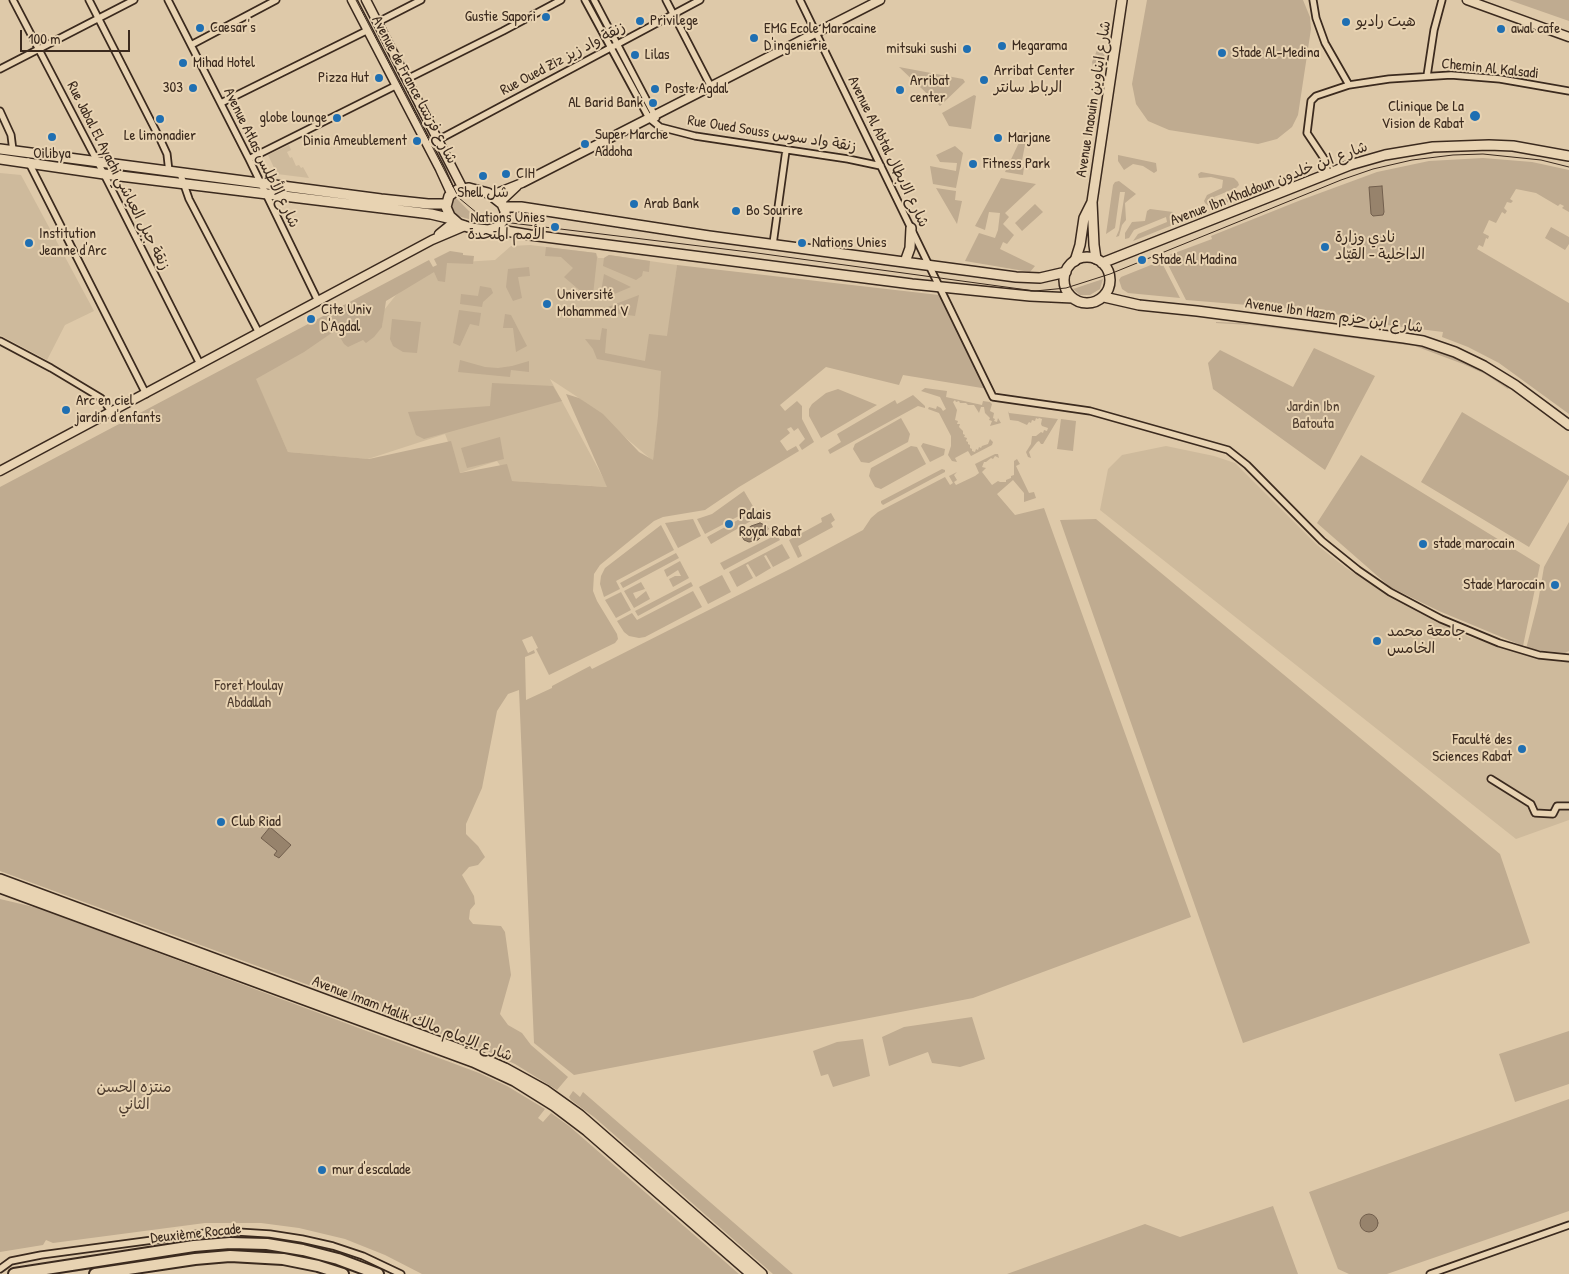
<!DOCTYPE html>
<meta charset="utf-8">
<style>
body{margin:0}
#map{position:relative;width:1569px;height:1274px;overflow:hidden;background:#dec9a9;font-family:"Patrick Hand",sans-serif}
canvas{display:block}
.scale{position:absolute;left:20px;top:30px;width:110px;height:22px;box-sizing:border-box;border:2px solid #3b2a1e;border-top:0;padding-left:6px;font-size:15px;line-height:18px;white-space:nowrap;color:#3b2a1e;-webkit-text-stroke:4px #e8d3b2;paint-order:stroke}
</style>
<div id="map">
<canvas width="1569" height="1274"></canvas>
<div class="scale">100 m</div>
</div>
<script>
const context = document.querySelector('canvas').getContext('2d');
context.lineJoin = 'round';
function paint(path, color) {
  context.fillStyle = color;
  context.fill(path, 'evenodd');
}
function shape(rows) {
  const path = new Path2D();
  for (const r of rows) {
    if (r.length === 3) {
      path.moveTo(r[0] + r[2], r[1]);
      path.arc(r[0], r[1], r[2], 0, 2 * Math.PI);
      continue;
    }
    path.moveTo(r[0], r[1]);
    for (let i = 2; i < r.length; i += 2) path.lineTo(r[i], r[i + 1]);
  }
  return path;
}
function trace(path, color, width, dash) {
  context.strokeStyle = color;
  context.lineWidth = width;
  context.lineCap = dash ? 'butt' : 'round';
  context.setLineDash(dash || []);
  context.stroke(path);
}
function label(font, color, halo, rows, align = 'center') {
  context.font = font + ' "Patrick Hand","Playpen Sans Arabic",sans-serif';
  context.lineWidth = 4;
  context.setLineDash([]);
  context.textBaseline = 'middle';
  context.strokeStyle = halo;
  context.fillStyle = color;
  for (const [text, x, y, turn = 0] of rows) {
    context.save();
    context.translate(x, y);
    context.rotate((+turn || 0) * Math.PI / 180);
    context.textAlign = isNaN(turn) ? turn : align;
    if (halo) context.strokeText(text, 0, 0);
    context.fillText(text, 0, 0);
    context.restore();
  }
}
paint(shape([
 [289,145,291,150,287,152,290,158,292,157,296,166,299,165,301,168,303,167,309,178,277,174,268,155],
 [0,173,21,175,94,311,65,325,47,360,0,335],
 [530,245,596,253,598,258,604,258,609,255,677,265,653,461,579,398,550,379,608,487,511,481,497,461,460,473,445,434,368,459,288,452,255,379,348,323,382,327,384,310,396,295,433,267,447,263,495,260,511,246],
 [1166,446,1214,456,1235,463,1317,545,1346,568,1400,602,1469,637,1562,662,1569,662,1569,820,1516,839,1100,510,1108,469,1122,455]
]), '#ceba9c');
paint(shape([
 [1147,0,1303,0,1310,17,1311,29,1298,115,1292,127,1277,139,1258,144,1169,130,1148,121,1136,104,1132,84],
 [1509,0,1569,0,1569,21],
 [1098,48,1105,51,1099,95,1096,89,1099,85,1096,68,1093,66,1092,62],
 [899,67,963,79,965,82,940,106],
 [974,95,976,96,971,129,949,126,942,113],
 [1024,132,1027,134,1021,166,1024,167,1023,175,1005,172],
 [955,146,963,153,956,188,933,184,930,166,956,171,957,163,940,162,936,155],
 [1118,155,1156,163,1157,171,1154,173,1143,166,1133,164,1124,170,1118,161],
 [1483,158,1532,162,1569,170,1569,212,1562,208,1564,206,1560,204,1558,206,1536,193,1516,189,1510,199,1513,201,1511,203,1507,202,1504,208,1507,211,1505,214,1502,212,1496,223,1489,220,1483,233,1489,236,1488,239,1486,238,1483,247,1479,245,1477,249,1569,303,1569,414,1499,363,1468,347,1442,337,1443,332,1371,323,1366,321,1365,318,1285,308,1186,300,1164,257,1212,239,1211,236,1301,200,1377,172,1429,161],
 [1201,172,1234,178,1238,182,1239,185,1236,188,1214,197,1216,202,1239,193,1247,194,1212,209,1205,203,1204,201,1207,195,1222,188,1223,180,1211,177,1199,178,1198,174],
 [1001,178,1036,184,1005,213,1009,217,1003,224,1014,235,1007,244,1003,242,1000,249,1035,266,1030,272,965,261,979,233,995,238,998,230,1000,213,989,212,985,230,975,226],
 [1119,181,1136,194,1125,203,1126,220,1122,225,1119,236,1116,237,1119,230,1125,192,1120,192,1115,228,1106,234,1113,185,1115,182],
 [936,188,956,191,955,200,962,201,957,224],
 [455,197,470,212,488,221,479,222,458,216,452,208,452,201],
 [1035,204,1043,212,1022,231,1015,223],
 [1150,209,1173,212,1175,224,1133,241,1138,234,1167,222,1166,217,1134,230,1129,238,1125,239,1125,233,1132,222,1145,221,1147,211],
 [1551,227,1569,237,1569,244,1565,250,1545,238],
 [546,247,596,253,597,258,593,295,588,297,584,294,564,277,573,268,561,257,545,256],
 [450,251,463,253,463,255,474,256,473,264,447,263,445,282,438,281,434,272,386,301,382,327,374,337,366,343,363,340,348,347,344,344,336,330,304,352,256,379,288,452,369,459,451,441,460,473,507,464,512,481,607,487,566,394,579,398,603,414,639,452,653,460,658,416,661,371,597,359,593,349,585,339,600,340,602,328,607,329,605,353,645,361,649,334,667,336,677,265,939,295,988,389,903,375,899,385,826,367,780,405,785,411,797,401,802,406,802,419,814,442,802,450,799,445,805,439,798,428,794,431,791,427,787,429,790,433,780,441,787,451,796,446,799,451,739,487,705,510,663,517,654,521,600,565,594,574,593,591,597,601,617,634,618,639,615,643,549,675,536,649,538,648,532,636,522,640,528,653,534,650,535,653,525,657,526,700,552,688,552,686,590,666,592,669,790,569,863,530,871,518,878,512,945,477,950,485,953,483,949,476,957,472,954,475,957,480,954,482,956,485,975,476,979,473,975,464,995,454,998,454,999,458,995,456,993,459,991,458,986,462,984,462,982,467,986,468,982,472,992,485,998,481,1000,482,1006,482,1006,480,1011,478,1011,476,1014,475,1014,461,1017,459,1020,464,1016,466,1029,493,1034,492,1036,498,1024,502,1024,493,1013,480,997,494,1015,515,1044,508,1191,917,973,998,574,1075,534,1043,519,690,508,694,497,711,482,788,466,824,466,834,478,846,485,857,478,865,469,867,462,875,474,896,475,904,470,910,469,919,473,924,501,926,505,932,511,975,500,1014,508,1025,522,1033,531,1045,568,1077,557,1090,515,1064,482,1049,0,871,0,487,429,260,433,267,437,265,434,259],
 [609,255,650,261,649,272,643,271,642,276,636,280,603,266,604,258],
 [1161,261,1180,298,1128,293,1122,289,1119,280,1121,277],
 [529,267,530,276,518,277,522,298,513,301,506,287,508,269],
 [604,274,631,287,605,298,600,298],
 [1103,279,1100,289,1090,295,1080,295,1073,289],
 [480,286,491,288,493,293,483,302,482,307,460,304,461,294,478,296],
 [639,295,635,316,604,312,605,308],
 [459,310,481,313,479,326,470,324,460,346,453,343],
 [505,314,511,315,527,346,516,352,513,328,503,328],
 [392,319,421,322,417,353,403,352,393,346,390,339],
 [1216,322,1239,323,1383,340,1422,347,1443,353,1473,366,1509,388,1508,389,1485,374,1463,364,1415,346,1250,325,1216,323],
 [1314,348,1375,376,1325,470,1213,389,1208,363,1220,350,1293,387],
 [460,360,485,367,498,368,512,366,529,361,529,372,511,370,510,377,458,372],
 [492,383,553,386,562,401,424,439,416,435,408,412,490,406],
 [925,388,947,391,946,397,982,405,983,401,990,402,992,404,990,411,994,413,993,418,995,419,994,421,997,422,998,418,1001,423,990,426,992,421,989,420,990,418,985,413,984,407,981,407,979,413,974,405,968,405,966,403,960,403,959,401,956,402,955,400,953,402,957,410,955,420,958,421,957,424,960,424,959,427,963,431,963,434,965,435,964,437,967,438,966,441,968,442,968,444,970,445,970,448,972,449,972,451,975,452,976,449,978,450,979,447,981,448,982,446,988,444,990,439,993,442,992,445,971,456,968,451,955,458,957,462,952,461,948,455,951,446,951,436,939,413,928,409,929,407,936,409,937,406,941,408,943,411,946,409,940,397,921,391],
 [838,389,877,405,821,438,809,416,809,409,812,404,826,393],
 [913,395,925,406,925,408,918,406,830,454,828,450,841,442,837,434,895,400,897,404],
 [1008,411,1009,413,1058,419,1043,444,1041,444,1039,441,1037,442,1029,452,1031,458,1028,457,1026,452,1031,444,1032,436,1036,436,1041,432,1043,433,1044,430,1047,431,1048,428,1042,426,1041,424,1042,419,1039,418,1038,419,1036,418,1035,421,1032,420,1031,423,1029,422,1027,425,1018,421,1010,420],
 [1462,412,1569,476,1569,479,1529,547,1421,482],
 [901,418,910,434,908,442,869,463,861,462,853,449,855,444],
 [1061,419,1076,421,1073,451,1057,449],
 [500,437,504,459,467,468,461,448],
 [923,443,945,449,944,455,930,462,921,446],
 [911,446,917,447,926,464,881,489,875,487,869,476,871,468],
 [1361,455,1540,565,1523,646,1439,611,1390,587,1317,523],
 [942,469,945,470,945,472,883,505,881,503,881,501],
 [744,491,754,508,705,534,697,519,712,514],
 [756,510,760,512,764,510,768,517,765,518,763,514,711,544,707,537],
 [831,513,835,520,831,523,833,527,798,546,802,556,798,558,789,540,822,522,821,518],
 [693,519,701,536,678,548,665,523],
 [1096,519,1500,854,1530,943,1243,1043,1060,520],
 [1569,522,1569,651,1565,653,1526,649,1538,602,1544,567],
 [661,525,674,550,616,581,620,589,604,597,600,584,601,576,605,568],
 [775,531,780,540,724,570,720,563,774,536,773,532],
 [782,544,790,558,773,567,766,555,764,556,771,568,756,577,748,564,746,565,753,578,737,587,729,572],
 [676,553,679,558,623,588,620,583],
 [680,561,689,578,673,587,669,579,675,576,681,576,678,570,667,577,664,570],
 [722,575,731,592,708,604,699,587],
 [641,582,645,589,633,593,636,599,646,591,650,599,634,608,624,591],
 [691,582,693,586,638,616,635,611],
 [693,591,702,607,645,637,639,638,629,636,624,632,617,621,632,613,637,620],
 [621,592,631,610,616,618,605,600],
 [0,899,38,908,479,1073,507,1086,545,1109,538,1118,543,1122,551,1113,569,1126,739,1274,422,1274,385,1255,345,1239,299,1228,261,1223,205,1223,53,1243,46,1240,43,1245,0,1252],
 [972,1017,985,1059,960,1067,932,1063,928,1052,889,1066,882,1037,904,1027],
 [1569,1031,1569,1084,1515,1102,1499,1054],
 [863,1039,870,1076,833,1087,828,1074,821,1076,813,1051,837,1042],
 [573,1091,580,1097,583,1092,793,1274,773,1274,594,1117,571,1100,569,1097],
 [1569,1099,1569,1211,1387,1274,1349,1274,1338,1269,1309,1192],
 [1273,1206,1298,1274,1007,1274,1145,1224,1180,1237],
 [244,1249,274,1251,303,1256,332,1263,365,1274,359,1274,317,1261,288,1255,259,1251,229,1251,199,1253,60,1274,47,1274,199,1251]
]), '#bfab90');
const water = shape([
 [1382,186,1384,212,1383,215,1373,216,1371,214,1369,187,1382,186],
 [760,523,767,526,768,529,765,533,758,540,749,542,744,540,742,536,744,532,751,526,760,523],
 [270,827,291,845,279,858,274,855,277,851,261,838,270,827],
 [1369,1223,9]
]);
paint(water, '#97836c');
trace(water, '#725f4d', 1);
const minor = shape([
 [13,0,108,182,200,364],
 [89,0,161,141,167,154,169,172],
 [168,0,249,159,318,301],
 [585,0,649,118,660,127,695,136,848,159,881,166],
 [594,0,656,118],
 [666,0,710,85],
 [800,0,993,397,1090,411,1228,450,1247,465,1322,541,1358,570,1390,592,1441,619,1499,643,1539,655,1569,658],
 [1313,0,1316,18,1325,43,1349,85],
 [378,22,421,0],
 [191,45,276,0],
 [0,69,134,0],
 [1427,76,1434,30,1442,0],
 [407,79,503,31,561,0],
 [221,103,368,30],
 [0,111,11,135,13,151],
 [438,140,700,0],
 [249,159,397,85],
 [28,161,146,394],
 [1333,172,1307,133,1311,101,1316,96,1349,85,1389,79,1451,75,1500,79,1569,91],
 [180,173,189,199,259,333],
 [773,244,786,150],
 [0,341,51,368,101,398,112,412],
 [1491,779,1531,804,1535,813,1553,814,1557,806,1569,806],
 [0,1269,11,1261,41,1255,205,1233,238,1232,270,1234,302,1239,333,1246,363,1256,401,1274],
 [1430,1274,1569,1225]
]);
const tertiary = shape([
 [352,0,440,169,451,193],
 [366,0,463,189],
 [1467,0,1569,37],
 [492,195,522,183,880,0],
 [500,202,517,186],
 [439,234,455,221],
 [0,471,432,240,465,226]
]);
const secondary = shape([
 [1096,259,1094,245,1092,202,1122,0],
 [1075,261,1080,245,1084,218,1092,202]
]);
const primary = shape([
 [0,149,381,199,428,204,446,204],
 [0,159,104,174,431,214,452,219],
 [469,188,488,193,502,204,505,211,505,218,498,227,488,230,471,228,459,224,450,216,446,207,449,196,457,190,469,188],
 [504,207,521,207,709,236,1016,277,1040,278,1066,272],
 [494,229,530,235,912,284,1030,296,1073,298],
 [1087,280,23],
 [905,262,910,248,911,228],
 [1102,263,1350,165,1385,155,1433,147,1489,145,1513,146,1569,156],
 [1104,297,1139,305,1197,311,1404,338,1423,341,1455,352,1484,366,1515,385,1569,425],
 [0,879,478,1056,505,1068,545,1090,580,1115,762,1274],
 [0,888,473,1062,514,1081,554,1106,587,1131,751,1274]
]);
const trunk = shape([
 [14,1274,194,1246,230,1243,267,1244,303,1250,338,1259,378,1274],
 [95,1274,195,1259,230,1256,283,1259,318,1266,343,1274]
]);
trace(minor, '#3b2a1e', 9);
trace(tertiary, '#3b2a1e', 11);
trace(secondary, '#3b2a1e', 12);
trace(primary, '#3b2a1e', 12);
trace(trunk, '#3b2a1e', 14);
trace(minor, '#e8d3b2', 5.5);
trace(tertiary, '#e8d3b2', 8);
trace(secondary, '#e8d3b2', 9);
trace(primary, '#e8d3b2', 9);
trace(trunk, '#e8d3b2', 10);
trace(shape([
 [356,0,459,198,477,213,484,217,503,222,757,253,1035,291,1066,288,1110,274,1341,180,1373,169,1412,160,1453,155,1483,154,1541,160,1569,167]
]), '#3b2a1e', 1);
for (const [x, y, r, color] of [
 [546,17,5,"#1f6fb2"],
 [640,21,5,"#1f6fb2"],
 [1346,22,5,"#1f6fb2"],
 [200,28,5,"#1f6fb2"],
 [1501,29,5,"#1f6fb2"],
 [754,38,5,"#1f6fb2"],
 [1002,46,5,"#1f6fb2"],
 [967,49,5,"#1f6fb2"],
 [1222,53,5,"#1f6fb2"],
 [635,55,5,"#1f6fb2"],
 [183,63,5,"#1f6fb2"],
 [379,78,5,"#1f6fb2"],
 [984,80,5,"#1f6fb2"],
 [193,88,5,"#1f6fb2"],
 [655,89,5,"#1f6fb2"],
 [900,90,5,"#1f6fb2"],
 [653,103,5,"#1f6fb2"],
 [1475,116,6,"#1f6fb2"],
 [337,118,5,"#1f6fb2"],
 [160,119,5,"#1f6fb2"],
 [52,137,5,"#1f6fb2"],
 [998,138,5,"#1f6fb2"],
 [417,141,5,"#1f6fb2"],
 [585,144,5,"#1f6fb2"],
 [973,164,5,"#1f6fb2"],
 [506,174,5,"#1f6fb2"],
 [483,176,5,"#1f6fb2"],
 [634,204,5,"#1f6fb2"],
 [736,211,5,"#1f6fb2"],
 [555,227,5,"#1f6fb2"],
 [29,243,5,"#1f6fb2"],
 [802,243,5,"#1f6fb2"],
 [1325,247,5,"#1f6fb2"],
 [1142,260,5,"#1f6fb2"],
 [547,304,5,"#1f6fb2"],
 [311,319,5,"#1f6fb2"],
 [66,410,5,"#1f6fb2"],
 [729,524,5,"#1f6fb2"],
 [1423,544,5,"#1f6fb2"],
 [1555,585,5,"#1f6fb2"],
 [1377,641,5,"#1f6fb2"],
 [1522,749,5,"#1f6fb2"],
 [221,822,5,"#1f6fb2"],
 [322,1170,5,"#1f6fb2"]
]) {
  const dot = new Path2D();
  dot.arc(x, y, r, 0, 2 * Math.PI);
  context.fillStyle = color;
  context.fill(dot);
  trace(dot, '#e8d3b2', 2);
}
label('15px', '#3b2a1e', '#e8d3b2', [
 ["Gustie Sapori",536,17,"right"],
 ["Privilege",650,21],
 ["هيت راديو",1356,22],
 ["Caesar's",210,28],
 ["EMG Ecole Marocaine",764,29],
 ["D'ingenierie",764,46],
 ["awal cafe",1511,29],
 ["Megarama",1012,46],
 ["mitsuki sushi",957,49,"right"],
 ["Stade Al-Medina",1232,53],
 ["Lilas",645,55],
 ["Mihad Hotel",193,63],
 ["Arribat Center",994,71],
 ["الرباط سانتر",994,88],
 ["Pizza Hut",369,78,"right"],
 ["Arribat",910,81],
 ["center",910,98],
 ["303",183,88,"right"],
 ["Poste Agdal",665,89],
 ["AL Barid Bank",643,103,"right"],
 ["Clinique De La",1464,107,"right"],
 ["Vision de Rabat",1464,124,"right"],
 ["globe lounge",327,118,"right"],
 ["Super Marche",595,135],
 ["Addoha",595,152],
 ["Le limonadier",160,136,"center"],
 ["Marjane",1008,138],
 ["Dinia Ameublement",407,141,"right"],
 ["Oilibya",52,154,"center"],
 ["Fitness Park",983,164],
 ["CIH",516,174],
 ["Shell شل",483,193,"center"],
 ["Arab Bank",644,204],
 ["Bo Sourire",746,211],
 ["Nations Unies",545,218,"right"],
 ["الأمم المتحدة",545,235,"right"],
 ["Institution",39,234],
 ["Jeanne d'Arc",39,251],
 ["نادي وزارة",1335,238],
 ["الداخلية - القيّاد",1335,255],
 ["Nations Unies",812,243],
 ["Stade Al Madina",1152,260],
 ["Université",557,295],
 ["Mohammed V",557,312],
 ["Cite Univ",321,310],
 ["D'Agdal",321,327],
 ["Arc en ciel",76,401],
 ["jardin d'enfants",76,418],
 ["Palais",739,515],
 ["Royal Rabat",739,532],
 ["stade marocain",1433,544],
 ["Stade Marocain",1545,585,"right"],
 ["جامعة محمد",1387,632],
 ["الخامس",1387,649],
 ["Faculté des",1512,740,"right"],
 ["Sciences Rabat",1512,757,"right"],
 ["Club Riad",231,822],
 ["mur d'escalade",332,1170]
], 'left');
label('15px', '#3b2a1e', '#e8d3b2', [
 ["Rue Oued Ziz زنقة واد زيز",563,59,-28],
 ["Chemin Al Kalsadi",1490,69,6],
 ["Avenue de France شارع فرنسا",414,90,62],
 ["Avenue Inaouin شارع ايناوين",1094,99,-81],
 ["Rue Oued Souss زنقة واد سوس",772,134,9],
 ["Avenue Al Abtal شارع الابطال",888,152,64],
 ["Avenue Atlas شارع الأطلس",261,158,64],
 ["Rue Jabal El Ayachi زنقة جبل العياشي",118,176,63],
 ["Avenue Ibn Khaldoun شارع ابن خلدون",1269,184,-21],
 ["Avenue Ibn Hazm شارع ابن حزم",1334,316,8],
 ["Avenue Imam Malik شارع الإمام مالك",412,1019,21],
 ["Deuxième Rocade",196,1234,-6]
]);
label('15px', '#4f3d2f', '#e8d3b2', [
 ["Jardin Ibn",1313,407],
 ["Batouta",1313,424],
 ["Foret Moulay",249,686],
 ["Abdallah",249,703],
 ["منتزه الحسن",134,1088],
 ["الثاني",134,1105]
]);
</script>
